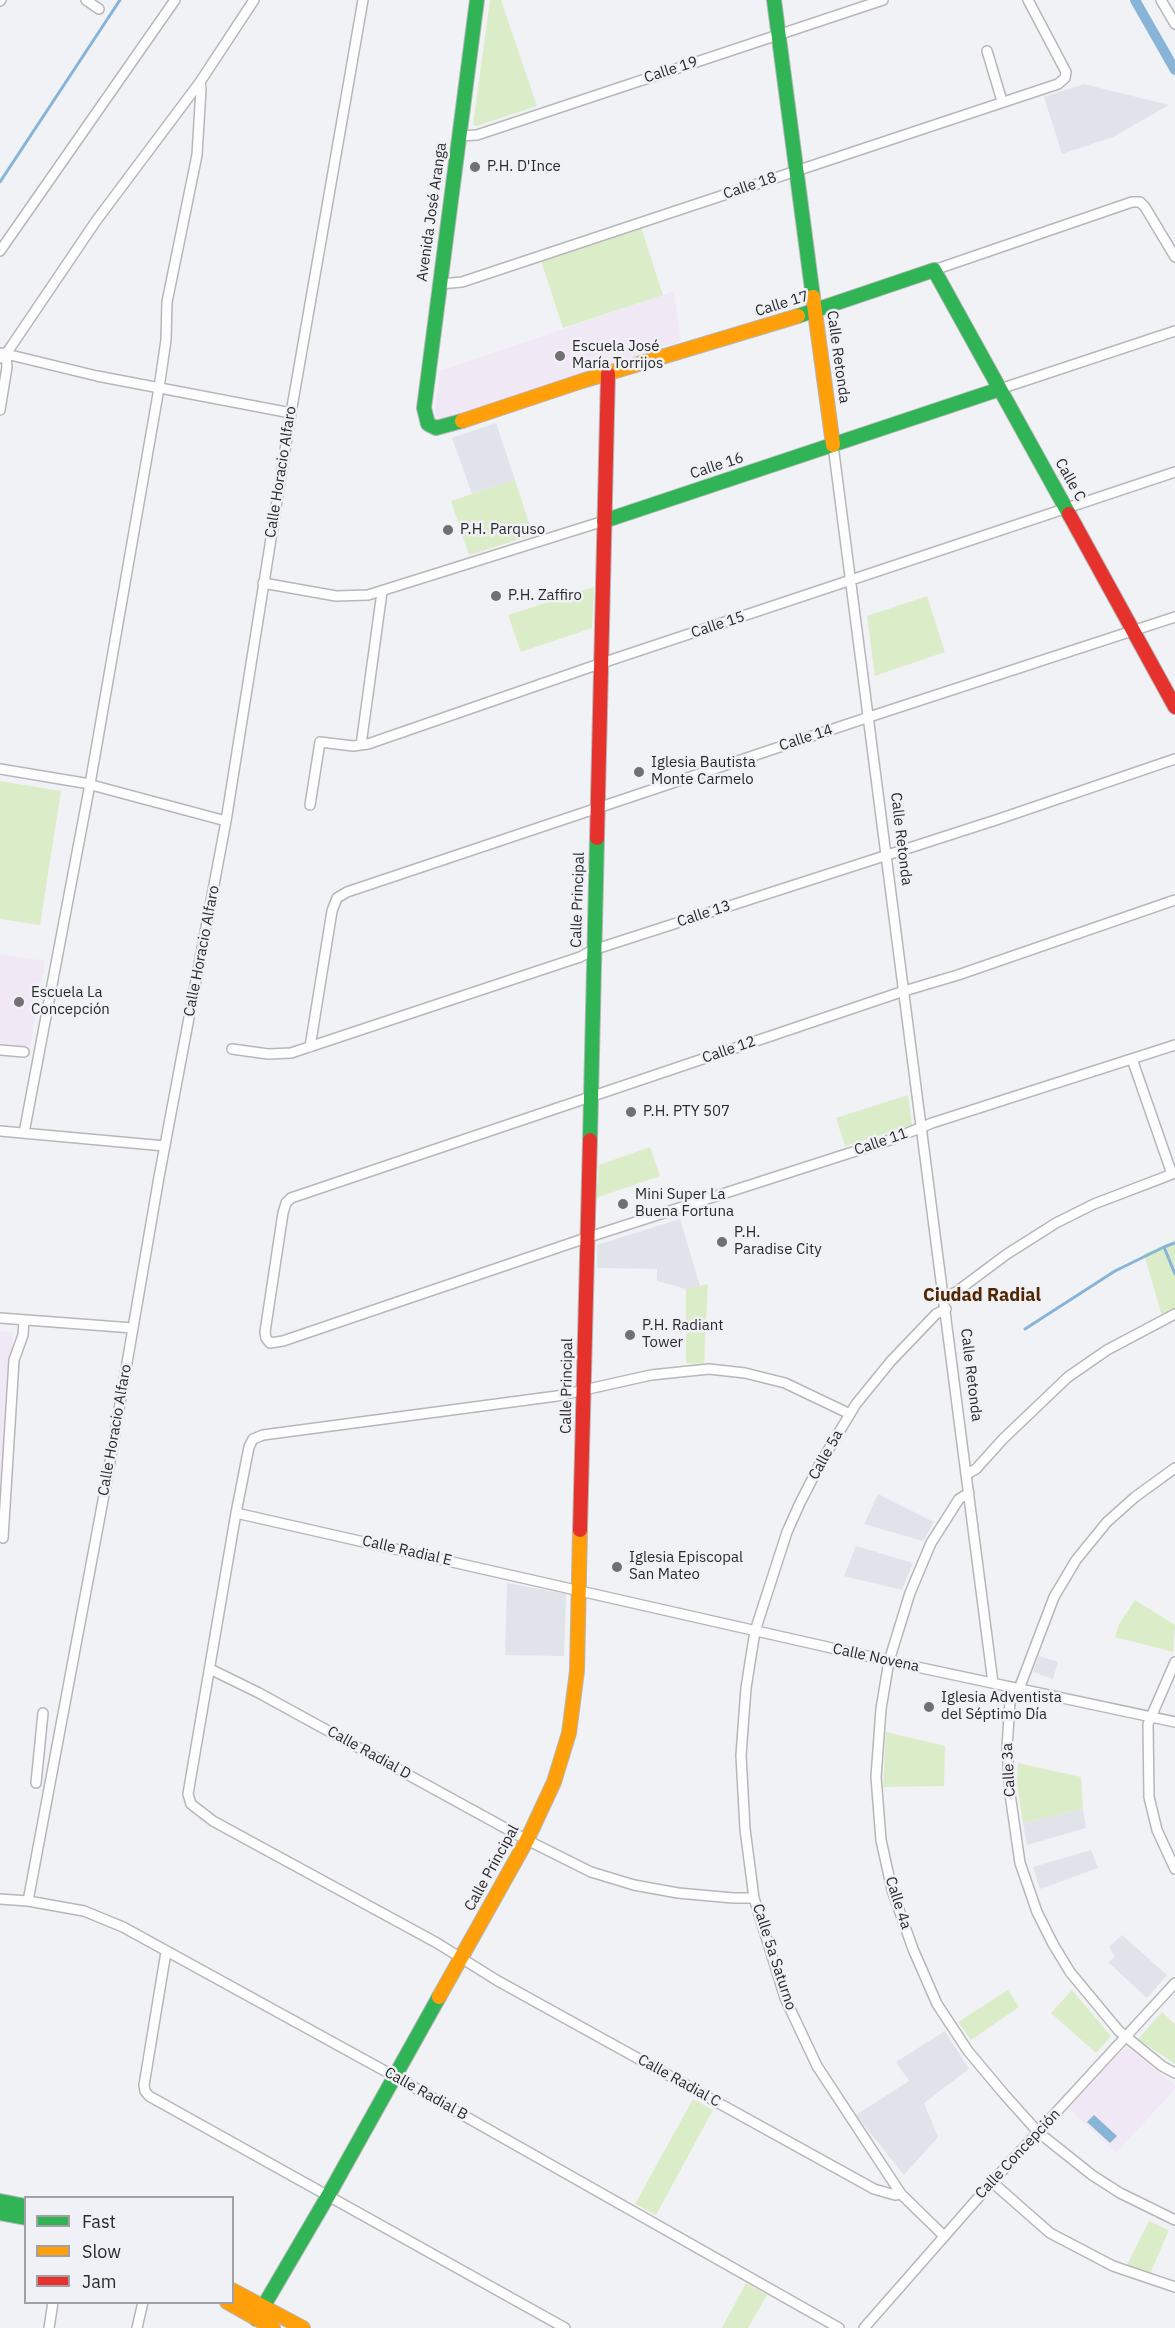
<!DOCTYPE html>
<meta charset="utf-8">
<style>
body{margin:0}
#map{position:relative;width:1175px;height:2328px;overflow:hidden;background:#f1f2f5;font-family:"IBM Plex Sans",sans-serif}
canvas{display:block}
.legend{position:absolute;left:24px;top:2196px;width:210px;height:108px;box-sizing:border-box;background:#f0f1f6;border:2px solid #a1a1a5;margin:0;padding:8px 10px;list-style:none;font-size:18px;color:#2a2a2c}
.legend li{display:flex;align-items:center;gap:12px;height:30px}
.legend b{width:30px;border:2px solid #a1a1a5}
</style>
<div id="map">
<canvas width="1175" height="2328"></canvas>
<ul class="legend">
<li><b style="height:8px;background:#30b455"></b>Fast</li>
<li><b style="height:8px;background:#ff9f0a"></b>Slow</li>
<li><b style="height:8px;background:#e5322d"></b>Jam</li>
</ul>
</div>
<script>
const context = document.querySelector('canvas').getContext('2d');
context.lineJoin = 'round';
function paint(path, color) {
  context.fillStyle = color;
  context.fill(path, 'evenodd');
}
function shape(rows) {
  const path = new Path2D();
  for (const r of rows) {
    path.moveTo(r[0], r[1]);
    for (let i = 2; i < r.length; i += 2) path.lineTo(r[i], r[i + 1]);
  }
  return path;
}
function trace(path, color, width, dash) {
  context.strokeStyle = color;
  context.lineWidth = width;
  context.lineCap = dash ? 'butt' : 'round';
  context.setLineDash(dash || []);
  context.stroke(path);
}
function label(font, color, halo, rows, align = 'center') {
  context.font = font + ' "IBM Plex Sans",sans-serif';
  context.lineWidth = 5;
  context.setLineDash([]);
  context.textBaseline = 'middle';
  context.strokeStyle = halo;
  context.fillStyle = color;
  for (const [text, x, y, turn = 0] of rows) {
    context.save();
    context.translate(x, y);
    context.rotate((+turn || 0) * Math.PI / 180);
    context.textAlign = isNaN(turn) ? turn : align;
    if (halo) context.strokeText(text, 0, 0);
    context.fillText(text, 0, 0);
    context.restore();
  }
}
paint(shape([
 [1084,84,1169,105,1113,137,1062,154,1044,97],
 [496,423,515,480,472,494,452,438],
 [680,1219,700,1286,686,1289,657,1281,657,1269,597,1268,597,1245],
 [878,1494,934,1522,923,1541,864,1524],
 [856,1546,913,1563,902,1590,844,1576],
 [507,1583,566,1594,564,1656,505,1655],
 [1039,1656,1058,1662,1053,1679,1033,1672],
 [1083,1809,1086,1828,1027,1845,1023,1823],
 [1091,1850,1098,1868,1040,1889,1033,1867],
 [1122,1935,1167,1975,1147,1998,1108,1962,1115,1957,1109,1947],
 [945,2031,969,2069,924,2103,938,2137,904,2175,856,2115,909,2081,896,2062]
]), '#e1e3eb');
paint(shape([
 [674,291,681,341,440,422,434,419,440,371],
 [0,954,45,961,30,1047,0,1043],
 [0,1331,13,1332,0,1526],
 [1126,2046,1175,2085,1175,2089,1116,2153,1068,2108]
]), '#f0e9f5');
paint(shape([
 [490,0,501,0,537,106,477,126,473,125],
 [641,227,663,295,563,328,541,261],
 [515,480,533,535,469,555,451,501],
 [594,587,592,628,521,652,508,615],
 [927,596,945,652,875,676,867,616],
 [0,781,61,791,40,925,0,919],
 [908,1095,912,1125,845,1146,836,1118],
 [650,1147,660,1176,596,1198,599,1165],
 [1175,1240,1175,1310,1162,1316,1144,1254],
 [708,1284,704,1364,686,1363,686,1289],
 [1135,1600,1175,1625,1173,1652,1115,1637,1119,1624],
 [886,1732,945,1746,944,1786,883,1787],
 [1018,1763,1081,1777,1083,1809,1023,1823,1017,1784],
 [1008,1990,1019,2007,971,2040,958,2022],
 [1072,1990,1111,2036,1096,2053,1051,2013],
 [1162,2012,1175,2024,1175,2064,1138,2039],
 [693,2099,713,2110,656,2215,635,2204],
 [1149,2221,1169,2230,1150,2274,1127,2265],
 [746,2283,767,2295,748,2328,722,2328]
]), '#dbedc8');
paint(shape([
 [1094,2115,1117,2136,1110,2143,1087,2122]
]), '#88b4d8');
trace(shape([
 [0,182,120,0],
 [1175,1243,1164,1247,1175,1274],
 [1025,1329,1115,1271,1164,1247]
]), '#88b4d8', 3);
trace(shape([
 [1135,0,1175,70]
]), '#88b4d8', 10);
const street = shape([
 [86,0,99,9],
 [1161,0,1175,24],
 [0,1,1,0],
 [987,51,1002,101],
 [459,136,477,135,883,0],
 [0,251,175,0],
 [934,270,1132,202,1140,202,1145,207,1175,257],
 [439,284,462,282,1058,84,1065,78,1066,72,1028,0],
 [2,353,97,376,291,413],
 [0,358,6,354,96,221,200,82,254,0],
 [1000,389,1175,331],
 [0,410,7,367,6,354],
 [833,445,993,1683],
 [263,583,336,596,368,595,604,521],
 [361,745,382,592],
 [0,769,84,783,226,821],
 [310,805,320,742,353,746,368,744,602,663,1175,472],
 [1175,900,958,975,904,991,291,1198,286,1203,283,1213,265,1332,266,1338,270,1343,283,1341,586,1238,893,1139,932,1123,1175,1045],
 [310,1047,332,911,337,898,347,892,869,717,1175,617],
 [232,1049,268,1054,291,1053,580,957,593,950,999,819,1175,759],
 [0,1050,24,1052],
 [1132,1059,1172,1174],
 [0,1131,165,1146],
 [24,1133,90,784,159,388,166,340,167,302,197,155,201,89,200,82],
 [945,1297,956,1292,1007,1254,1056,1223,1094,1204,1175,1173],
 [0,1318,133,1328],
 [850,1414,785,1383,745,1373,709,1369,651,1375,557,1396,263,1435,253,1439,249,1447,236,1513,188,1794,191,1804,213,1821,437,1943,498,1981,874,2189,895,2195,901,2194],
 [1175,1468,1135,1497,1107,1522,1076,1560,1054,1597,1019,1689,1010,1702,1007,1748,1010,1794,1020,1863,1037,1912,1053,1944,1070,1972,1119,2031,1162,2066,1175,2073],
 [967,1474,976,1469,1003,1439,1068,1377,1107,1350,1175,1314],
 [969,1493,959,1499,931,1543,910,1593,889,1661,881,1709,876,1777,881,1840,892,1890,913,1949,937,2004,968,2051,1004,2094,1038,2132,1092,2175,1120,2193,1175,2220],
 [236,1513,889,1661,1175,1722],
 [3,1538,14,1360,23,1335,24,1320],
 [1175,1662,1148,1724,1149,1797,1157,1830,1175,1869],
 [210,1669,259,1693,527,1840,591,1872,634,1885,678,1893,733,1898,754,1898],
 [36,1783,43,1713],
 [0,1899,28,1901,84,1911,123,1927,394,2076,839,2328],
 [28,1901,107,1479,159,1177,226,821,291,413,363,0],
 [166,1952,144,2085,145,2091,149,2096,565,2328],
 [992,2182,1050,2233,1113,2266,1175,2287],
 [944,2236,901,2194,817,2066,785,1998,754,1898,745,1829,741,1755,746,1688,755,1631,787,1532,800,1503,821,1462,856,1404,891,1361,936,1314,946,1309],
 [49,2328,53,2302],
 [137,2328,143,2302],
 [864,2328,992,2182,1175,1983]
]);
const fast = shape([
 [774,0,813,297],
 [798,316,934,270,1069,514],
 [462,421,436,428,428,424,424,408,477,0],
 [604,521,1000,389],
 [590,1140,597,838],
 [0,2201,26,2206],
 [0,2213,26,2218],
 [256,2319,328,2196,439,1997]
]);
const slow = shape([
 [813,297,833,445],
 [462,421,582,381,798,316],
 [439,1997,527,1840,554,1782,569,1733,577,1671,580,1530],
 [232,2290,303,2328],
 [227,2302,273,2328]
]);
const jam = shape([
 [1069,514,1175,707],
 [597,838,608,374],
 [580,1530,590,1140]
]);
trace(street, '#b6b7b9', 12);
trace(fast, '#b6b7b9', 16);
trace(slow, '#b6b7b9', 16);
trace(jam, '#b6b7b9', 16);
trace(street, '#fdfdfe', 9);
trace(fast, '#30b455', 14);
trace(slow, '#ff9f0a', 14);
trace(jam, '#e5322d', 14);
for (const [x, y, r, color] of [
 [475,167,6,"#707072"],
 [560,356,6,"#707072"],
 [448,530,6,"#707072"],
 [496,596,6,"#707072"],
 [639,772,6,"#707072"],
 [19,1002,6,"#707072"],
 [631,1112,6,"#707072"],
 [623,1204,6,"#707072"],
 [722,1242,6,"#707072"],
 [630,1335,6,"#707072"],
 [617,1567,6,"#707072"],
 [929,1707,6,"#707072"]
]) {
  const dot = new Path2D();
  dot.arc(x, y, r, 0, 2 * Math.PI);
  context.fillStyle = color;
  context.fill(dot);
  trace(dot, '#f0f1f6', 2);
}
label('15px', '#2a2a2c', '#f0f1f6', [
 ["Calle 19",671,70,-18],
 ["Calle 18",750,186,-19],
 ["Avenida José Aranga",432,212,-82],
 ["Calle 17",782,304,-17],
 ["Calle Retonda",838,357,82],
 ["Calle 16",717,466,-18],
 ["Calle Horacio Alfaro",281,472,-81],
 ["Calle C",1070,480,61],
 ["Calle 15",718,625,-18],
 ["Calle 14",806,738,-18],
 ["Calle Retonda",901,839,83],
 ["Calle Principal",578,900,-88],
 ["Calle 13",704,914,-18],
 ["Calle Horacio Alfaro",202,951,-79],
 ["Calle 12",729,1050,-19],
 ["Calle 11",881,1142,-19],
 ["Calle Retonda",971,1375,83],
 ["Calle Principal",567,1386,-89],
 ["Calle Horacio Alfaro",115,1430,-80],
 ["Calle 5a",826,1455,-61],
 ["Calle Radial E",407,1551,13],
 ["Calle Novena",876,1658,12],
 ["Calle Radial D",369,1753,29],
 ["Calle 3a",1009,1770,-93],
 ["Calle Principal",492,1868,-61],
 ["Calle 4a",898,1903,72],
 ["Calle 5a Saturno",774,1957,72],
 ["Calle Radial C",679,2081,29],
 ["Calle Radial B",426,2094,29],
 ["Calle Concepción",1018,2154,-47]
]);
label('15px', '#2a2a2c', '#f0f1f6', [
 ["P.H. D'Ince",487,167],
 ["Escuela José",572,347],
 ["María Torrijos",572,364],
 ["P.H. Parquso",460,530],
 ["P.H. Zaffiro",508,596],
 ["Iglesia Bautista",651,763],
 ["Monte Carmelo",651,780],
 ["Escuela La",31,993],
 ["Concepción",31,1010],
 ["P.H. PTY 507",643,1112],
 ["Mini Super La",635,1195],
 ["Buena Fortuna",635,1212],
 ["P.H.",734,1233],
 ["Paradise City",734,1250],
 ["P.H. Radiant",642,1326],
 ["Tower",642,1343],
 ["Iglesia Episcopal",629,1558],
 ["San Mateo",629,1575],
 ["Iglesia Adventista",941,1698],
 ["del Séptimo Día",941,1715]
], 'left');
label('bold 18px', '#512600', '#f0f1f6', [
 ["Ciudad Radial",982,1296]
]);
</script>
